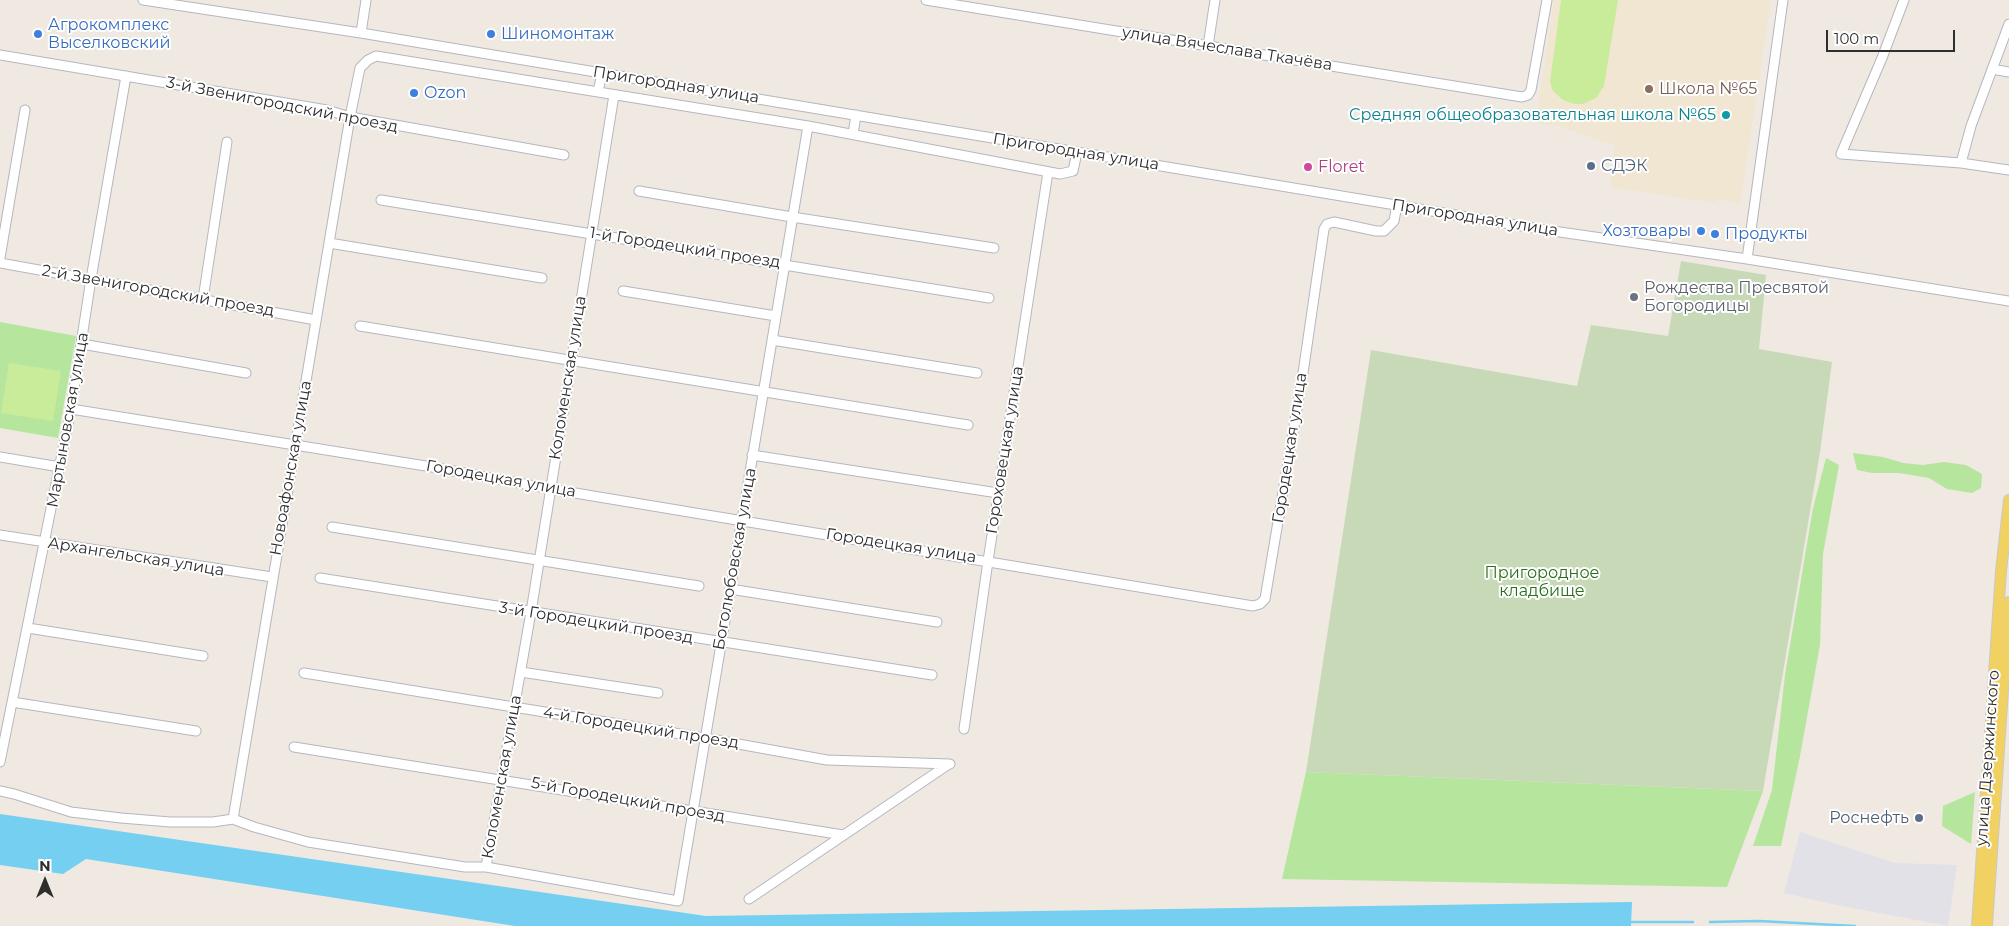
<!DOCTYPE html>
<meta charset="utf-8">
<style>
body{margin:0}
#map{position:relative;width:2009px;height:926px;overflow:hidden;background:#efe9e1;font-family:Montserrat,sans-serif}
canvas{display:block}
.north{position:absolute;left:20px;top:856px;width:50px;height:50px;-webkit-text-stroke:4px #fff;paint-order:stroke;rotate:0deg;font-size:14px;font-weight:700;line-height:20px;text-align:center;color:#2e2e2e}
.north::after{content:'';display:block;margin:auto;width:18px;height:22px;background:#2e2e2e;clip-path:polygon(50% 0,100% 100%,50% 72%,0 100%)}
.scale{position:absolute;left:1826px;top:30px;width:129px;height:22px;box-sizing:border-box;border:2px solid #2e2e2e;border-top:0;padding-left:6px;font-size:15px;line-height:18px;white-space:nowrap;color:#2e2e2e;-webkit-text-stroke:4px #fff;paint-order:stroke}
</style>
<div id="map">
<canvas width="2009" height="926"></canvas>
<div class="north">N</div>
<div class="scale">100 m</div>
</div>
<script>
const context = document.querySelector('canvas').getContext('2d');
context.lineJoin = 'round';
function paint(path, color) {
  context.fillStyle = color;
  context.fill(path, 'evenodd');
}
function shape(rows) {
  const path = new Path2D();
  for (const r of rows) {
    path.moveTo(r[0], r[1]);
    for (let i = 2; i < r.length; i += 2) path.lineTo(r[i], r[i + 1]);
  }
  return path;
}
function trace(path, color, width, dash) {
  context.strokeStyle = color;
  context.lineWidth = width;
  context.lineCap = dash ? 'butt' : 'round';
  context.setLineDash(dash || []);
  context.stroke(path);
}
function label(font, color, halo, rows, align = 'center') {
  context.font = font + ' Montserrat,sans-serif';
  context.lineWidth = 4;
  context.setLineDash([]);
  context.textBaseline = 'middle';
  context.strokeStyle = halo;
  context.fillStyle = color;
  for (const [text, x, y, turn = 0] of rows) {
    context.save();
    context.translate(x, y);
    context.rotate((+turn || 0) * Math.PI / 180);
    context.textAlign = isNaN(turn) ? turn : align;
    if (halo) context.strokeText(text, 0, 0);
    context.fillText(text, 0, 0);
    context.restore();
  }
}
paint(shape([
 [1800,832,1895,863,1957,865,1948,926,1832,904,1784,893]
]), '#e3e1e8');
paint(shape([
 [1554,0,1771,0,1740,203,1718,199,1717,203,1610,187,1615,146,1559,126,1536,123]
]), '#f0e6d1');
paint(shape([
 [0,322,76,336,58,438,0,428],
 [1853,453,1883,457,1903,463,1923,465,1944,462,1966,465,1982,474,1981,488,1972,493,1947,489,1929,478,1899,473,1872,473,1857,470],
 [1826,458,1839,465,1823,554,1820,645,1800,756,1781,846,1753,846,1772,790,1785,675,1813,508],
 [1306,772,1763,791,1727,887,1282,879],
 [1975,792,1971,844,1942,826,1943,806]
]), '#b6e59e');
paint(shape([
 [1681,261,1766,275,1759,349,1832,362,1820,452,1763,791,1306,772,1371,350,1577,386,1591,325,1668,336]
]), '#c8d9b8');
paint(shape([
 [1561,0,1618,0,1604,86,1596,98,1583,104,1574,104,1563,100,1553,91,1550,82],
 [9,363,61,371,53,421,1,413]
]), '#c9ec9a');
paint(shape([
 [0,814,706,916,1632,902,1631,926,515,926,86,859,63,874,0,865]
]), '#75cff0');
trace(shape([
 [1631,922,1693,922],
 [1710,922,1759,921,1855,926]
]), '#75cff0', 2.5);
const minor = shape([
 [143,0,361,33,1546,230,1747,259,2009,301],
 [926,0,1522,97,1528,95,1531,90,1547,0],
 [1904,0,1882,58,1841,154,1961,163,2009,170],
 [361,33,366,0],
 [1208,46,1215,0],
 [0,55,327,110,350,117,564,155],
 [1992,69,2009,72],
 [598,92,602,73],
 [853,134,856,115],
 [1961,163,1971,126,2009,24],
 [639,191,792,217,994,248],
 [381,200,989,298],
 [329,243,542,278],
 [0,258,25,110],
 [1747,259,1783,0],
 [0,263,316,320],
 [623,291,776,316],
 [203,299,227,142],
 [360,326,968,425],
 [772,340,977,373],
 [82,344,246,373],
 [71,409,432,467,551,489,1253,606,1260,604,1265,599,1303,373,1324,229,1327,224,1334,222,1376,231,1384,231,1394,221,1397,205],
 [752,455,998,493],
 [0,457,60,467],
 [332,527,699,586],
 [0,535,272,577],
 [320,578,932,675],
 [730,589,937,622],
 [28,628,203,656],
 [521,672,658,693],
 [304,673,705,738,827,760,950,764],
 [12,702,196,731],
 [964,729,988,561,1048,172],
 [294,747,843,835],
 [0,762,71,409,91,279,126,76],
 [0,791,14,794,71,812,121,818,170,822,213,822,233,819,254,827,308,842,465,867,486,867,678,901,808,126],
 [233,819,350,117,360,68,368,60,376,56,808,126,1060,174,1073,171,1077,152],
 [486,867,531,612,614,95],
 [749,899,949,764]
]);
const major = shape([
 [1977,926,2001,571,2009,500],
 [1987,926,2009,602]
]);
trace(minor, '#b4b7c1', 11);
trace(major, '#c9c9c9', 12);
trace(minor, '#fff', 9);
trace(major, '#f2d163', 10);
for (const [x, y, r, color] of [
 [38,34,5,"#3f7fe0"],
 [491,34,5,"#3f7fe0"],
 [1649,89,5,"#8d6e63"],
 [414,93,5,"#3f7fe0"],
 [1726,115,5,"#0f9aa8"],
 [1591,166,5,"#5c6f8a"],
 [1308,167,5,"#d1479c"],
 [1701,231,5,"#3f7fe0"],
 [1715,234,5,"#3f7fe0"],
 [1634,297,5,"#6b7280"],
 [1919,818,5,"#5c6f8a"]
]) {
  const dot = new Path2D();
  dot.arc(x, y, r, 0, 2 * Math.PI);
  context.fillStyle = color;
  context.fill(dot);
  trace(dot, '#fff', 2);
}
label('16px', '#366cbe', '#fff', [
 ["Агрокомплекс",48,25],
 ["Выселковский",48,43],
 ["Шиномонтаж",501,34],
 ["Ozon",424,93],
 ["Хозтовары",1691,231,"right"],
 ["Продукты",1725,234]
], 'left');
label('16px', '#2e2e2e', '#fff', [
 ["улица Вячеслава Ткачёва",1227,49,9],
 ["Пригородная улица",676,85,9],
 ["3-й Звенигородский проезд",282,105,11],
 ["Пригородная улица",1076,152,9],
 ["Пригородная улица",1475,218,9],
 ["1-й Городецкий проезд",685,248,9],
 ["2-й Звенигородский проезд",158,291,10],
 ["Коломенская улица",568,378,-81],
 ["Мартыновская улица",68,420,-80],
 ["Городецкая улица",1290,448,-81],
 ["Гороховецкая улица",1005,450,-81],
 ["Новоафонская улица",291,468,-80],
 ["Городецкая улица",501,479,10],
 ["Городецкая улица",901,546,9],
 ["Архангельская улица",136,557,9],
 ["Боголюбовская улица",735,559,-80],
 ["3-й Городецкий проезд",596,623,9],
 ["4-й Городецкий проезд",641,728,9],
 ["улица Дзержинского",1988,758,-86],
 ["Коломенская улица",502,777,-80],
 ["5-й Городецкий проезд",628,800,10]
]);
label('16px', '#785e54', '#fff', [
 ["Школа №65",1659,89]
], 'left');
label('16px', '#0d838f', '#fff', [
 ["Средняя общеобразовательная школа №65",1716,115]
], 'right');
label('16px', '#4e5e75', '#fff', [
 ["СДЭК",1601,166],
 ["Роснефть",1909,818,"right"]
], 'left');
label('16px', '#b23c85', '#fff', [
 ["Floret",1318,167]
], 'left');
label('16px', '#5b616d', '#fff', [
 ["Рождества Пресвятой",1644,288],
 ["Богородицы",1644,306]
], 'left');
label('16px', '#2c6e1b', '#fff', [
 ["Пригородное",1542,573],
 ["кладбище",1542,591]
]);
</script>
